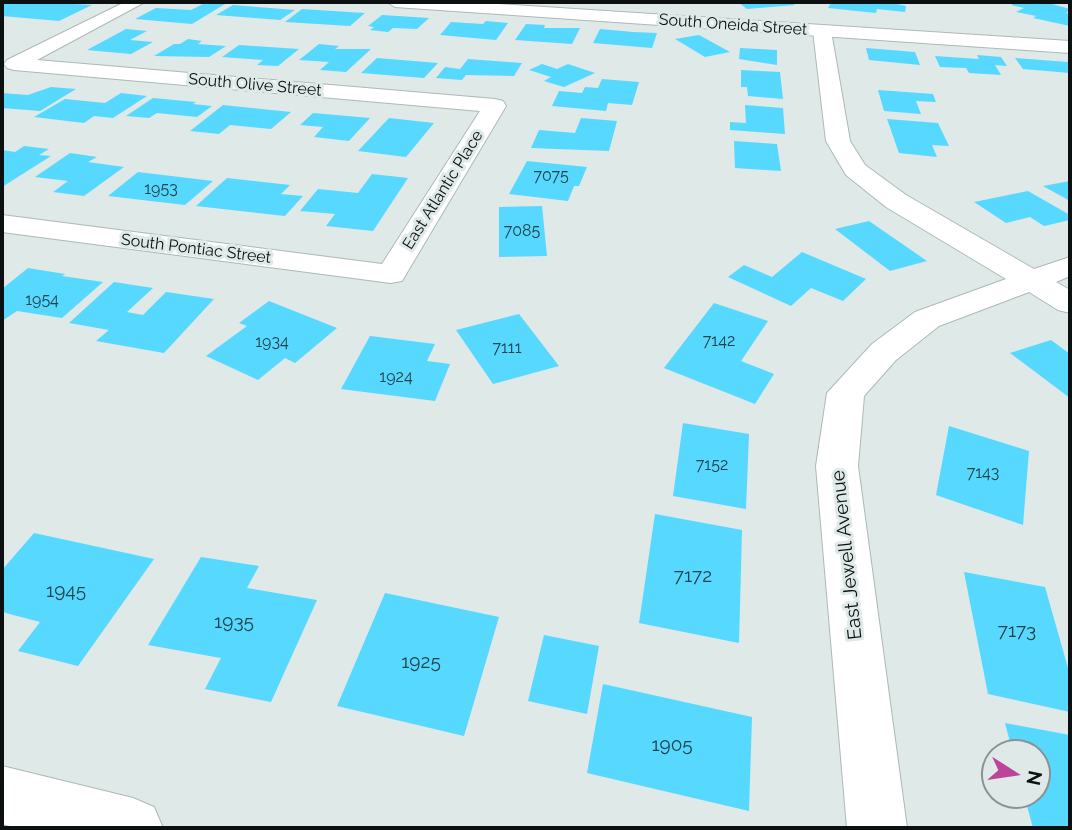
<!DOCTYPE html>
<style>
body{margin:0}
#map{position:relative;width:1072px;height:830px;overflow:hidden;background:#dee9e8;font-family:Raleway,sans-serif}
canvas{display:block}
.frame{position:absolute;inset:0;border:4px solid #0c1010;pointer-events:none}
.north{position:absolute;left:981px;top:739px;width:70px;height:70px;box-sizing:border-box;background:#dee9e8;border:2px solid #8a9292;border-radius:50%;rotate:102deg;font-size:19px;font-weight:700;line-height:28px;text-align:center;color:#0c1010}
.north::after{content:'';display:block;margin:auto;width:24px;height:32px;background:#bc4499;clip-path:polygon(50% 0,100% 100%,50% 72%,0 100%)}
</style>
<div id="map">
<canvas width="1072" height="830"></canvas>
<div class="frame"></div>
<div class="north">N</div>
</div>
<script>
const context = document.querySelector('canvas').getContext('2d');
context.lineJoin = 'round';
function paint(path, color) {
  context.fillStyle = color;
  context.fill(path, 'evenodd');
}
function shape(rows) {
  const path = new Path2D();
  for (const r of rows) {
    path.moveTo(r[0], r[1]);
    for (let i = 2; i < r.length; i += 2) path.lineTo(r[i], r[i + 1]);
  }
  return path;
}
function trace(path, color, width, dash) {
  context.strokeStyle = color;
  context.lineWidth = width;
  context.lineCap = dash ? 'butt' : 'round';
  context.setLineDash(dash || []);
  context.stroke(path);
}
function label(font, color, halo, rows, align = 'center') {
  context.font = font + ' Raleway,sans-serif';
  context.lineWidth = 6;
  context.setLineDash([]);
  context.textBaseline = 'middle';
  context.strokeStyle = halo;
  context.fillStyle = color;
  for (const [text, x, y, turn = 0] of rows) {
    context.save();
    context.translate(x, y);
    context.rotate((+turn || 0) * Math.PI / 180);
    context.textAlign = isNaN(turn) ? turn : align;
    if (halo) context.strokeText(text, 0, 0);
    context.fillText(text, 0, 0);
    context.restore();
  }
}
paint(shape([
 [2,2,45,2,92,5,59,21,2,16],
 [738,2,790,2,795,5,747,9],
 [831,2,888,2,906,6,905,12,877,9,876,13,828,8],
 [1017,2,1045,2,1070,9,1066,13,1070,14,1070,26,1033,18,1036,16,1016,12,1024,8,1011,5],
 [205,3,225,4,192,24,135,19,156,8,191,10],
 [233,5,295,10,280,20,216,15],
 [302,9,365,13,350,26,285,22],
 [382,15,429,18,417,29,393,28,388,32,370,30,374,27,368,26],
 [486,21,508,23,496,40,440,35,451,22,483,24],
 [526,24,545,25,544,28,580,28,572,44,515,40],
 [126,29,147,31,130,40,153,42,131,54,87,50],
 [600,29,633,32,657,33,652,48,593,43],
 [699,35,730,52,705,57,675,39],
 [188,39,202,41,198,44,226,46,209,57,154,56,174,44,180,44],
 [319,44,339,46,335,49,371,49,346,72,320,70,329,62,299,60],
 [239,45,299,49,278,66,257,65,263,60,222,57],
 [740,48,777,50,777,65,739,59],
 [866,48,915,52,920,65,869,60],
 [977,55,1001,57,1007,66,995,65,1001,75,969,73,966,68,940,67,935,56,979,59],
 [377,58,438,63,424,78,361,73],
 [1015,58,1068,62,1070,73,1023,69],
 [468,59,522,63,514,76,466,75,462,80,436,78,445,67,460,69],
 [542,64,557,69,568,64,595,73,564,87,544,81,551,77,529,70],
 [741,70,780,72,783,99,748,96,747,87,741,87],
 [602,79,639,82,632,105,608,103,606,111,552,106,559,91,582,93,585,87,598,88],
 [51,87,76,89,40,111,2,108,2,93,28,95],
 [878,90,933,94,936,102,916,101,921,114,884,111],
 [121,93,147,96,113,118,94,116,84,123,34,117,65,99,105,103],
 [153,98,196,102,193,104,212,106,197,117,157,113,149,118,126,116],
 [223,105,291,112,271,129,230,125,219,134,190,131],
 [745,105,783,108,785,134,730,130,730,122,746,123],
 [313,113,370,118,349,141,314,137,323,127,300,125],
 [389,118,434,123,406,157,358,151],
 [581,118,617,121,609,151,531,148,539,130,575,133],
 [887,119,938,123,949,146,932,145,937,157,899,153],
 [734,141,777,144,781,171,735,168],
 [24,146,49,149,39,155,51,156,2,187,2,150,15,152],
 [70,153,97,157,88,162,124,167,84,196,53,192,68,181,35,177],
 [527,161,587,167,579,186,574,186,568,201,509,194],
 [138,172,213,181,185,205,108,196],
 [372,174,408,178,373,231,326,226,335,214,300,211,318,189,358,193],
 [227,178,290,185,281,194,303,196,285,216,196,206],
 [1070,181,1070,201,1043,186],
 [1028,191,1070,215,1070,220,1044,226,1030,217,1006,223,974,202],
 [542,206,547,256,499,257,499,207],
 [869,221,927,261,890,271,835,229],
 [802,252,866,279,843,301,811,288,791,306,728,277,744,265,772,277],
 [28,268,65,274,62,276,103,282,62,318,17,311,2,321,2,289],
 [114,282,153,288,127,312,143,315,166,292,214,299,164,353,96,341,109,330,69,323],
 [269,301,337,328,295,363,285,358,258,380,206,356,247,326,239,323],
 [714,303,768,321,741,361,774,374,755,404,664,368],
 [519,314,559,366,493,384,456,330],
 [370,336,435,344,427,361,450,364,435,401,341,389],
 [1051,340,1070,354,1070,398,1010,353],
 [683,423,749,434,746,509,673,496],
 [949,426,1029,451,1023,525,936,495],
 [655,514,742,530,739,643,639,623],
 [34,533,154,559,78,666,18,651,40,622,2,612,2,570],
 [201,557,259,566,247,588,317,600,271,702,205,689,221,658,148,645],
 [964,572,1045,587,1070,675,1070,712,988,694],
 [385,593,499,617,464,736,337,706],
 [544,635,599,646,587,714,528,701],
 [603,684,752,717,749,811,587,773],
 [1005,723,1070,735,1070,828,1033,828,1024,795,1037,795,1037,753,1013,753]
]), '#57d8fe');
const minor = shape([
 [125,2,145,2,37,60,495,99,503,101,506,106,402,281,391,283,2,232,2,215,382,264,480,111,14,70,7,68,4,64,7,60,125,2],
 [822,26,831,31,850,141,865,165,906,195,1034,269,1070,257,1070,276,1056,282,1070,290,1070,313,1058,310,1029,292,939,326,896,360,864,396,858,466,907,828,847,828,816,466,827,393,872,344,915,312,1006,279,886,207,846,175,826,141,813,31,822,26],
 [2,766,133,798,154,807,163,828,17,828,2,824,2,766]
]);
const tertiary = shape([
 [387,2,467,2,1070,41,1070,53,395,7,387,2]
]);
trace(minor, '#adb8b7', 2);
trace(tertiary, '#adb8b7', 2);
paint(minor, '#fff');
paint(tertiary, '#fff');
label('16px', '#0c1010', '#dee9e8', [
 ["South Oneida Street",733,25,4],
 ["South Olive Street",255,85,5],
 ["East Atlantic Place",443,190,-58],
 ["South Pontiac Street",196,249,7]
]);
label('16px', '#1f424c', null, [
 ["7075",551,176],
 ["1953",161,189],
 ["7085",522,231],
 ["1954",42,300],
 ["7142",719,341],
 ["1934",272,342],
 ["7111",507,348],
 ["1924",396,377],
 ["7152",712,465],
 ["7143",983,473]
]);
label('19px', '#0c1010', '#dee9e8', [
 ["East Jewell Avenue",847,555,-96]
]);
label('19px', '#1f424c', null, [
 ["7172",693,576],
 ["1945",66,591],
 ["1935",234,622],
 ["7173",1017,631],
 ["1925",421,662],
 ["1905",672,745]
]);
</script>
